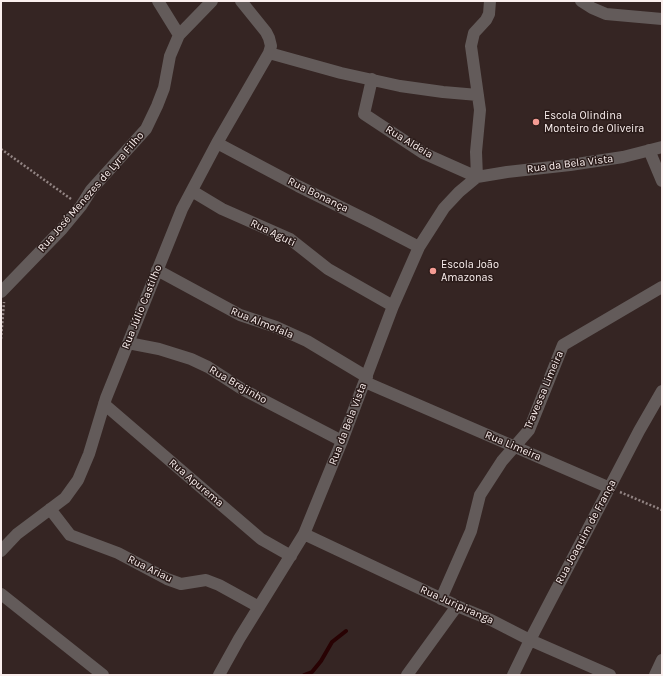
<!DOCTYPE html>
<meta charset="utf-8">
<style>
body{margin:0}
#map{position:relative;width:663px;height:676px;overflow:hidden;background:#352523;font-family:Karla,sans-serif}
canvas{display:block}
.frame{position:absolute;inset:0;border:2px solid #faefee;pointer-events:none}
</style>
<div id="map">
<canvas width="663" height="676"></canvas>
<div class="frame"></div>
</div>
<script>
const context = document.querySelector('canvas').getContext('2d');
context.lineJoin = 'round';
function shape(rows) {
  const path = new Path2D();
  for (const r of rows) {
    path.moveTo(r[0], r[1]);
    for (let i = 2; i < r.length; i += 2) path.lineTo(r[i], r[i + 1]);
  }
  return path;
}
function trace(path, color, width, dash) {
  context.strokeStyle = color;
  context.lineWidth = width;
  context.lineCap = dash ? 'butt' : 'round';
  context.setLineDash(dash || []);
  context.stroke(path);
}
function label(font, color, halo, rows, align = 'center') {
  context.font = font + ' Karla,sans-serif';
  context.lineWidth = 3;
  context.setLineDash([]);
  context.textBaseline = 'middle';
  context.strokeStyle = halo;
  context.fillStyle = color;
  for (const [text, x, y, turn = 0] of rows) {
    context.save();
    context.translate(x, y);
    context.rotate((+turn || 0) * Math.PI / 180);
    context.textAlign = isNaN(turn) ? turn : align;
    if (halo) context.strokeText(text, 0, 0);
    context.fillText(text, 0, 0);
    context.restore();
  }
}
trace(shape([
 [304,675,312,672,321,661,332,642,346,631]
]), '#280203', 4);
trace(shape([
 [1,149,71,199],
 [1,339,4,302],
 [620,492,662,510]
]), '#928483', 2.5, [2, 2]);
trace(shape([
 [158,1,179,35],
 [581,1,592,8,606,14,662,19],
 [269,53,341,73,400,86,443,92,478,95],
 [372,79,364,114,423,153,477,177],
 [217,143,298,186,371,222,419,247],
 [649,150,662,181],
 [477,177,476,152,480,110,471,46,474,33,486,20,489,14,490,1],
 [192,191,222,209,290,239,328,269,393,306],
 [157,270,240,315,276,327,307,341,367,377],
 [1,292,62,229,81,206,91,190,146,129,157,106,164,88,170,56,179,35,212,1],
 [128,343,159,349,191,359,208,367,242,389,342,441],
 [365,382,610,488],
 [104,404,261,539,291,556],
 [50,509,70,535,118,553,167,579,181,584,206,580,219,585,259,607],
 [304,534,457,606,491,620,530,640,610,675],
 [1,551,17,534,65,498,78,480,89,454,106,398,182,209,217,143,269,53,271,46,269,38,266,32,241,1],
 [1,594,103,675],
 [441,599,471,531,480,495,502,461,529,430,563,345,662,287],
 [219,675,239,639,304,534,342,441,393,306,419,247,444,208,459,192,477,177,507,172,570,165,623,157,662,147],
 [407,675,457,606],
 [513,675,530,640,639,431,662,391],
 [655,675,662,660]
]), '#635b5a', 12);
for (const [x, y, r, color] of [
 [536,122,4,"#f59c94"],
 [433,271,4,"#f59c94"]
]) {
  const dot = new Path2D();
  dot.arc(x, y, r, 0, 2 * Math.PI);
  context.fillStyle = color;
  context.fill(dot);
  trace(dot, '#2b1c1a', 1.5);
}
label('11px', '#faefee', '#2b1c1a', [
 ["Escola Olindina",544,116],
 ["Monteiro de Oliveira",544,129],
 ["Escola João",441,265],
 ["Amazonas",441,278]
], 'left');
label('11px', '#faefee', '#2b1c1a', [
 ["Rua Aldeia",409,142,31],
 ["Rua da Bela Vista",570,164,-7],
 ["Rua José Menezes de Lyra Filho",91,192,-49],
 ["Rua Bonança",318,195,26],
 ["Rua Aguti",273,233,26],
 ["Rua Júlio Castilho",142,307,-68],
 ["Rua Almofala",262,323,22],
 ["Rua Brejinho",238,385,30],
 ["Travessa Limeira",544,390,-67],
 ["Rua da Bela Vista",348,424,-69],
 ["Rua Limeira",513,446,23],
 ["Rua Apurema",196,483,40],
 ["Rua Joaquim de França",586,532,-62],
 ["Rua Ariau",150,569,26],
 ["Rua Juripiranga",457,605,24]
]);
</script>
